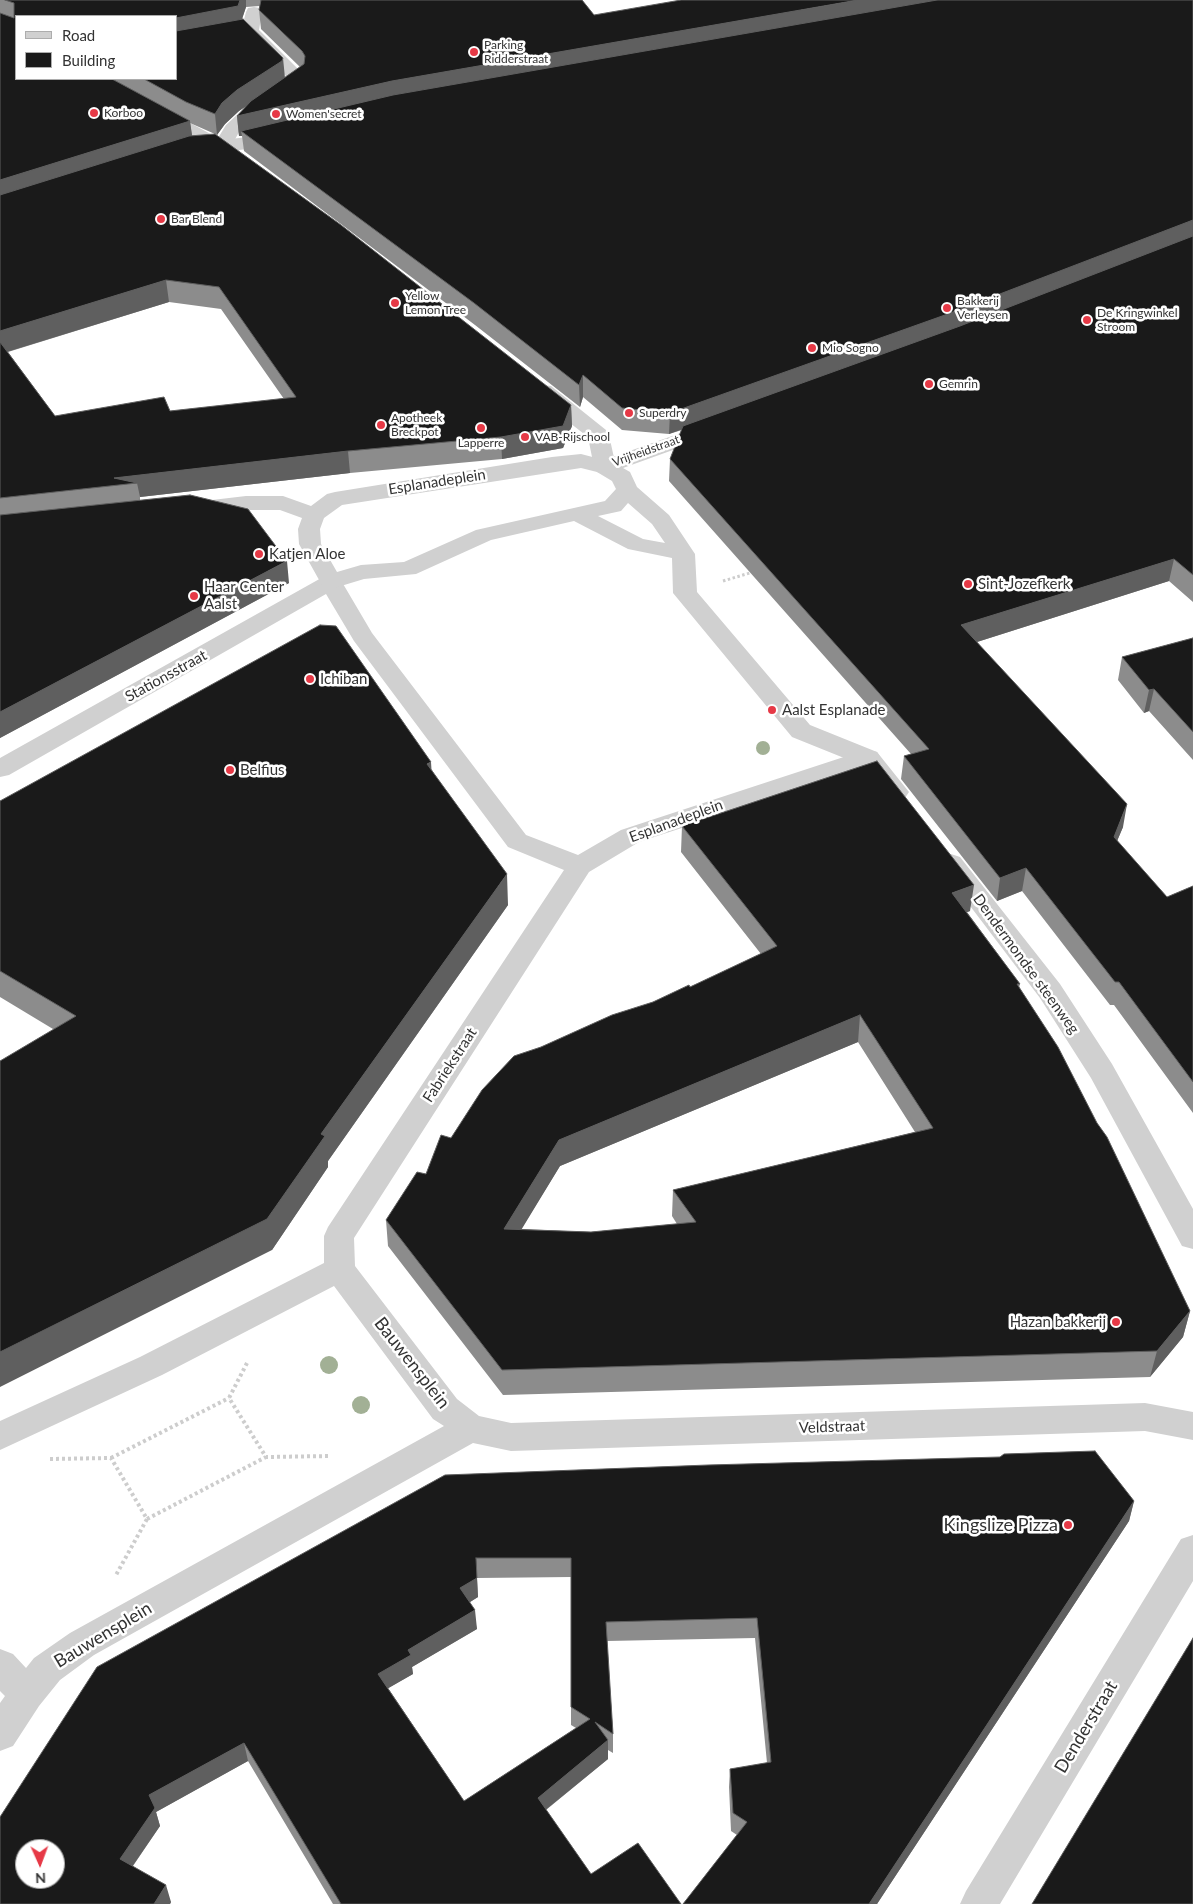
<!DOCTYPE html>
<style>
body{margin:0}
#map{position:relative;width:1193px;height:1904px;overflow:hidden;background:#fff;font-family:Lato,sans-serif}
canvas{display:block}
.legend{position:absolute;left:15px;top:15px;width:162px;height:65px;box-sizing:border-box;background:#fff;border:1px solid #adadad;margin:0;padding:6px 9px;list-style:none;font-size:15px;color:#333}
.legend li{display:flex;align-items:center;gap:10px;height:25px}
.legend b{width:25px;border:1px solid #adadad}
.north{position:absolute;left:15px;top:1839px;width:50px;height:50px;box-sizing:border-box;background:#fff;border:1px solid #adadad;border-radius:50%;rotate:178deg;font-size:14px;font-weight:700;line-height:20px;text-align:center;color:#333}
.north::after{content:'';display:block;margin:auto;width:18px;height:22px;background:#e63946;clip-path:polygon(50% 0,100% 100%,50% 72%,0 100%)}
</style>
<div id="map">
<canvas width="1193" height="1904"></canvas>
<ul class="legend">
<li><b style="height:6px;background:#d0d0d0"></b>Road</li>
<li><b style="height:14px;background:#1a1a1a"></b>Building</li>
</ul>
<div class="north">N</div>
</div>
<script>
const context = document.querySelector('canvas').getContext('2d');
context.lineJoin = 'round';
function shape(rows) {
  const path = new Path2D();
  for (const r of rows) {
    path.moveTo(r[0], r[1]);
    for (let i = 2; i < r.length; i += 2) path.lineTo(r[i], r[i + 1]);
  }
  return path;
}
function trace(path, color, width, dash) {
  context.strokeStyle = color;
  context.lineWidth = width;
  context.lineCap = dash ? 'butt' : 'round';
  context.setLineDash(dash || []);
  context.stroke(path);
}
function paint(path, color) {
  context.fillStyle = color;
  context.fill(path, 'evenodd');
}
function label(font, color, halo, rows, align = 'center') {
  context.font = font + ' Lato,sans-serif';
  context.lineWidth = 5;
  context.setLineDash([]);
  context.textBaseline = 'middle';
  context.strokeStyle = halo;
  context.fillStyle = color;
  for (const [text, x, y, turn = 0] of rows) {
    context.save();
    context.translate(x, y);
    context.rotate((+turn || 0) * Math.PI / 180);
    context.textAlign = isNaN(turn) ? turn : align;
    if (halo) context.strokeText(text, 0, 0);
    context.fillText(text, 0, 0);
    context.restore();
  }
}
trace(shape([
 [723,581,753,572]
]), '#cdcdcd', 3, [2.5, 2.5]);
trace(shape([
 [247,1363,229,1398,266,1457,331,1456],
 [111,1458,229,1398],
 [50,1459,111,1458,147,1519,116,1575],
 [147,1519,266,1457]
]), '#cdcdcd', 4, [3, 3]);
paint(shape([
 [254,7,260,8,262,12,259,30,305,76,301,88,252,120,239,132,232,145,239,152,237,156,223,156,90,83,87,79,109,79,218,138,226,125,240,112,286,82,287,77,241,31,246,12,248,8,254,7],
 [543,385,551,386,606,430,609,435,616,467,613,472,605,474,597,472,594,467,588,437,535,396,532,391,535,386,543,385]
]), '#d0d0d0');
paint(shape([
 [280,130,286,132,289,136,286,140,248,149,195,155,188,153,186,149,188,145,195,143,248,137,280,130],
 [331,575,339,577,372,633,526,835,578,855,621,830,859,752,868,750,877,752,881,758,877,764,639,842,589,872,354,1238,355,1266,457,1399,479,1416,511,1423,1145,1403,1193,1412,1193,1440,1145,1431,511,1451,473,1443,94,1655,60,1680,39,1706,13,1746,0,1751,0,1703,5,1696,0,1691,0,1649,13,1654,26,1668,34,1658,70,1633,444,1426,433,1419,334,1286,162,1375,0,1450,0,1421,140,1357,324,1263,324,1236,328,1227,564,870,508,847,354,641,326,594,9,775,0,777,0,758,323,577,331,575],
 [1193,1535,1193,1581,1000,1904,960,1904,966,1891,1181,1539,1193,1535]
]), '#d0d0d0');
paint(shape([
 [712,422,720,423,723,428,720,433,623,468,630,472,637,487,669,515,695,554,697,592,810,725,877,752,909,792,905,798,896,800,887,798,859,764,792,737,673,593,672,558,628,549,574,521,491,540,416,574,364,579,331,589,323,587,299,544,298,529,302,518,280,510,246,510,195,516,187,514,184,509,187,504,195,502,246,496,283,496,311,506,327,494,335,492,552,457,581,454,604,460,712,422],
 [581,468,597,472,612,481,616,489,605,501,476,530,404,562,361,565,337,572,321,544,320,529,324,518,342,505,581,468],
 [628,503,652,524,665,543,643,539,598,516,621,511,628,503],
 [951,854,960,857,1060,984,1112,1064,1193,1209,1193,1249,1182,1246,1091,1078,1040,998,942,869,938,863,942,857,951,854]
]), '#d0d0d0');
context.fillStyle = '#a2b095';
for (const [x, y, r] of [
 [763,748,7],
 [329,1365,9],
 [361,1405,9]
]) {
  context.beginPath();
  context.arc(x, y, r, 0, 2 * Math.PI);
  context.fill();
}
paint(shape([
 [0,0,582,0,594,15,1193,0,1193,602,1169,581,977,642,1123,827,1117,841,1167,897,1193,886,1193,1113,1114,1005,1110,1005,1022,891,997,901,901,779,904,756,911,754,669,481,670,459,682,430,669,434,622,430,583,397,580,407,475,325,244,151,242,136,239,136,237,116,247,105,239,111,225,124,217,135,215,134,571,405,572,426,563,448,502,459,350,473,140,497,140,500,289,583,0,738],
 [260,6,259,10,261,29,300,67,285,78,242,19,246,7],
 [16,16,176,79,16,79],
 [190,123,215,134,192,136],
 [169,302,221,309,284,399,170,411,55,416,8,352],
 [1193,638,1193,760,1149,711,1144,713,1118,680,1122,657],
 [432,770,508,905,328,1161,328,1167,272,1250,53,1029,0,997,0,801],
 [682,826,970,911,967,912,1020,984,1019,988,1190,1311,1183,1337,1150,1377,503,1395,388,1246,386,1220,426,1174,451,1138,541,1047,690,987,761,954,681,852],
 [858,1042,915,1132,673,1190,672,1216,677,1224,591,1232,521,1229,560,1166],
 [445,1475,1134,1501,1129,1521,877,1904,683,1904,737,1835,731,1831,729,1787,730,1769,767,1763,755,1638,607,1641,613,1734,613,1753,608,1750,608,1759,546,1810,591,1874,681,1904,333,1904,248,1761,156,1812,160,1826,133,1866,171,1902,170,1904,0,1904],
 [571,1577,571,1725,576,1728,464,1801,388,1688,413,1674,412,1667,477,1629,470,1602,478,1597,477,1578]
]), '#8c8c8c');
paint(shape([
 [240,0,246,0,246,7,240,25,176,39,176,18],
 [858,0,967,0,241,131,242,136,239,136,237,116,392,81],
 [283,58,285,78,284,81,239,111,225,124,217,135,215,114,222,103,237,90],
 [190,121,193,142,0,202,0,180],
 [1193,220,1193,240,942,336,669,434,670,413],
 [166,280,169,302,0,354,0,331],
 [583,375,583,397,580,407,579,385],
 [571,405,572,426,563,448,502,459,501,437],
 [348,451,350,473,140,497,137,483,114,478],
 [1174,559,1169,581,958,648,961,625],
 [287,561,289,583,0,738,0,712],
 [1154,689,1149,711,1144,713,1149,690],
 [431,762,433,793,427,764],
 [1127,804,1123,827,1109,860,1114,837],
 [1026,868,1022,891,997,901,1000,878],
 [507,874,508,905,328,1161,328,1167,272,1250,0,1387,0,1352,321,1134],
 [974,885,970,911,949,919,952,893],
 [860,1015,858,1042,560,1166,506,1255,504,1229,559,1140],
 [1190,1311,1183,1337,1150,1377,1157,1351],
 [1134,1501,1129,1521,877,1904,869,1904],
 [476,1558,478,1597,462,1607,460,1588],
 [475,1610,477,1629,412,1667,413,1674,380,1693,378,1674,408,1650],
 [608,1740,608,1759,538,1816,538,1798],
 [244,1743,248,1761,156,1812,160,1826,125,1877,120,1859,149,1795],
 [166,1885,171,1902,170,1904,154,1904]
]), '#5f5f5f');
const building = shape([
 [5,0,240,0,238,6,176,18,176,16,16,16,16,79,112,79,190,121,0,180,0,13,14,18,14,3,5,0],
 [261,0,582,0,594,15,681,0,858,0,392,81,237,116,251,101,304,64,305,56,302,51,259,10,261,0],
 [937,0,1193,0,1193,220,945,315,670,413,622,408,583,375,579,385,474,303,241,131,393,95,937,0],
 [243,19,283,58,282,61,237,90,222,103,215,114,186,102,144,79,176,79,176,31,243,19],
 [215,134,341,225,571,405,563,426,501,437,348,451,114,478,137,483,0,498,0,342,55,416,164,397,170,411,296,397,219,287,166,280,0,331,0,195,189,136,215,134],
 [1193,236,1193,575,1174,559,961,625,1127,804,1114,837,1167,897,1193,886,1193,1082,1119,982,1115,982,1026,868,1000,878,904,756,929,749,670,459,683,426,960,326,1193,236],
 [190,495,248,509,287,561,0,712,0,515,190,495],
 [320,625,336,626,431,762,427,764,507,874,321,1134,325,1136,267,1219,0,1352,0,1061,76,1016,0,971,0,801,320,625],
 [1193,638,1193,732,1154,689,1149,690,1122,657,1193,638],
 [877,761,974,885,952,893,1020,984,1017,984,1058,1047,1097,1123,1107,1137,1190,1311,1157,1351,502,1370,386,1220,417,1172,426,1174,441,1135,451,1138,482,1090,514,1056,541,1047,612,1015,653,1002,689,985,690,987,777,946,682,826,877,761],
 [860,1015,933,1128,673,1190,696,1222,591,1232,504,1229,559,1140,860,1015],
 [1095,1451,1134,1501,869,1904,683,1904,747,1822,733,1813,730,1769,771,1762,757,1618,606,1622,613,1734,595,1722,608,1740,538,1798,591,1874,638,1843,681,1904,341,1904,244,1743,149,1795,155,1808,120,1859,166,1885,154,1904,0,1904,0,1817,97,1667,445,1475,708,1465,1000,1457,1004,1454,1095,1451],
 [476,1558,571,1558,571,1707,590,1719,464,1801,378,1674,411,1655,408,1650,475,1610,460,1588,477,1578,476,1558],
 [25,1849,55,1849,55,1879,25,1879,25,1849],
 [1193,1638,1193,1904,1032,1904,1193,1638]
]);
paint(building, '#1a1a1a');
trace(building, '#5f5f5f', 1);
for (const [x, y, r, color] of [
 [474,52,5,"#e63946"],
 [94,113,5,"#e63946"],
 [276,114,5,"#e63946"],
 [161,219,5,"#e63946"],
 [395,303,5,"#e63946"],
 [947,308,5,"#e63946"],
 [1087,320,5,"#e63946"],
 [812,348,5,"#e63946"],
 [929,384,5,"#e63946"],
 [629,413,5,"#e63946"],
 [381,425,5,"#e63946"],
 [481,428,5,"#e63946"],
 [525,437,5,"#e63946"],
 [259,554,5,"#e63946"],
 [968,584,5,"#e63946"],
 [194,596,5,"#e63946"],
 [310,679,5,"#e63946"],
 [772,710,5,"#e63946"],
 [230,770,5,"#e63946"],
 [1116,1322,5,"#e63946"],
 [1068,1525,5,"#e63946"]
]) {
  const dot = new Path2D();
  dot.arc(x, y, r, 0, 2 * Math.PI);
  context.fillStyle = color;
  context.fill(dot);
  trace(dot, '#fff', 2);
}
label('12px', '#333', '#fff', [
 ["Parking",484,45],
 ["Ridderstraat",484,59],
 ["Korboo",104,113],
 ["Women'secret",286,114],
 ["Bar Blend",171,219],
 ["Yellow",405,296],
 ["Lemon Tree",405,310],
 ["Bakkerij",957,301],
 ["Verleysen",957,315],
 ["De Kringwinkel",1097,313],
 ["Stroom",1097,327],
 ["Mio Sogno",822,348],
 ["Gemrin",939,384],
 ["Superdry",639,413],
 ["Apotheek",391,418],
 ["Breckpot",391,432],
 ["VAB-Rijschool",535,437],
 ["Lapperre",481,443,"center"]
], 'left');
label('12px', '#333', '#fff', [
 ["Vrijheidstraat",646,451,-20]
]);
label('15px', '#333', '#fff', [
 ["Esplanadeplein",437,482,-9],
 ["Stationsstraat",166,676,-29],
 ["Esplanadeplein",676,821,-20],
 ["Dendermondse steenweg",1026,964,54],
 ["Fabriekstraat",450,1065,-57],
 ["Veldstraat",832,1427,-2]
]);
label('15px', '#333', '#fff', [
 ["Katjen Aloe",269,554],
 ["Sint-Jozefkerk",978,584],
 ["Haar Center",204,587],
 ["Aalst",204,604],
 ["Ichiban",320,679],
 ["Aalst Esplanade",782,710],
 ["Belfius",240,770],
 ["Hazan bakkerij",1106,1322,"right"]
], 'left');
label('18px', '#333', '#fff', [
 ["Bauwensplein",412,1363,52],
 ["Bauwensplein",103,1635,-31],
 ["Denderstraat",1086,1727,-59]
]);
label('18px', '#333', '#fff', [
 ["Kingslize Pizza",1058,1525]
], 'right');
</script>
